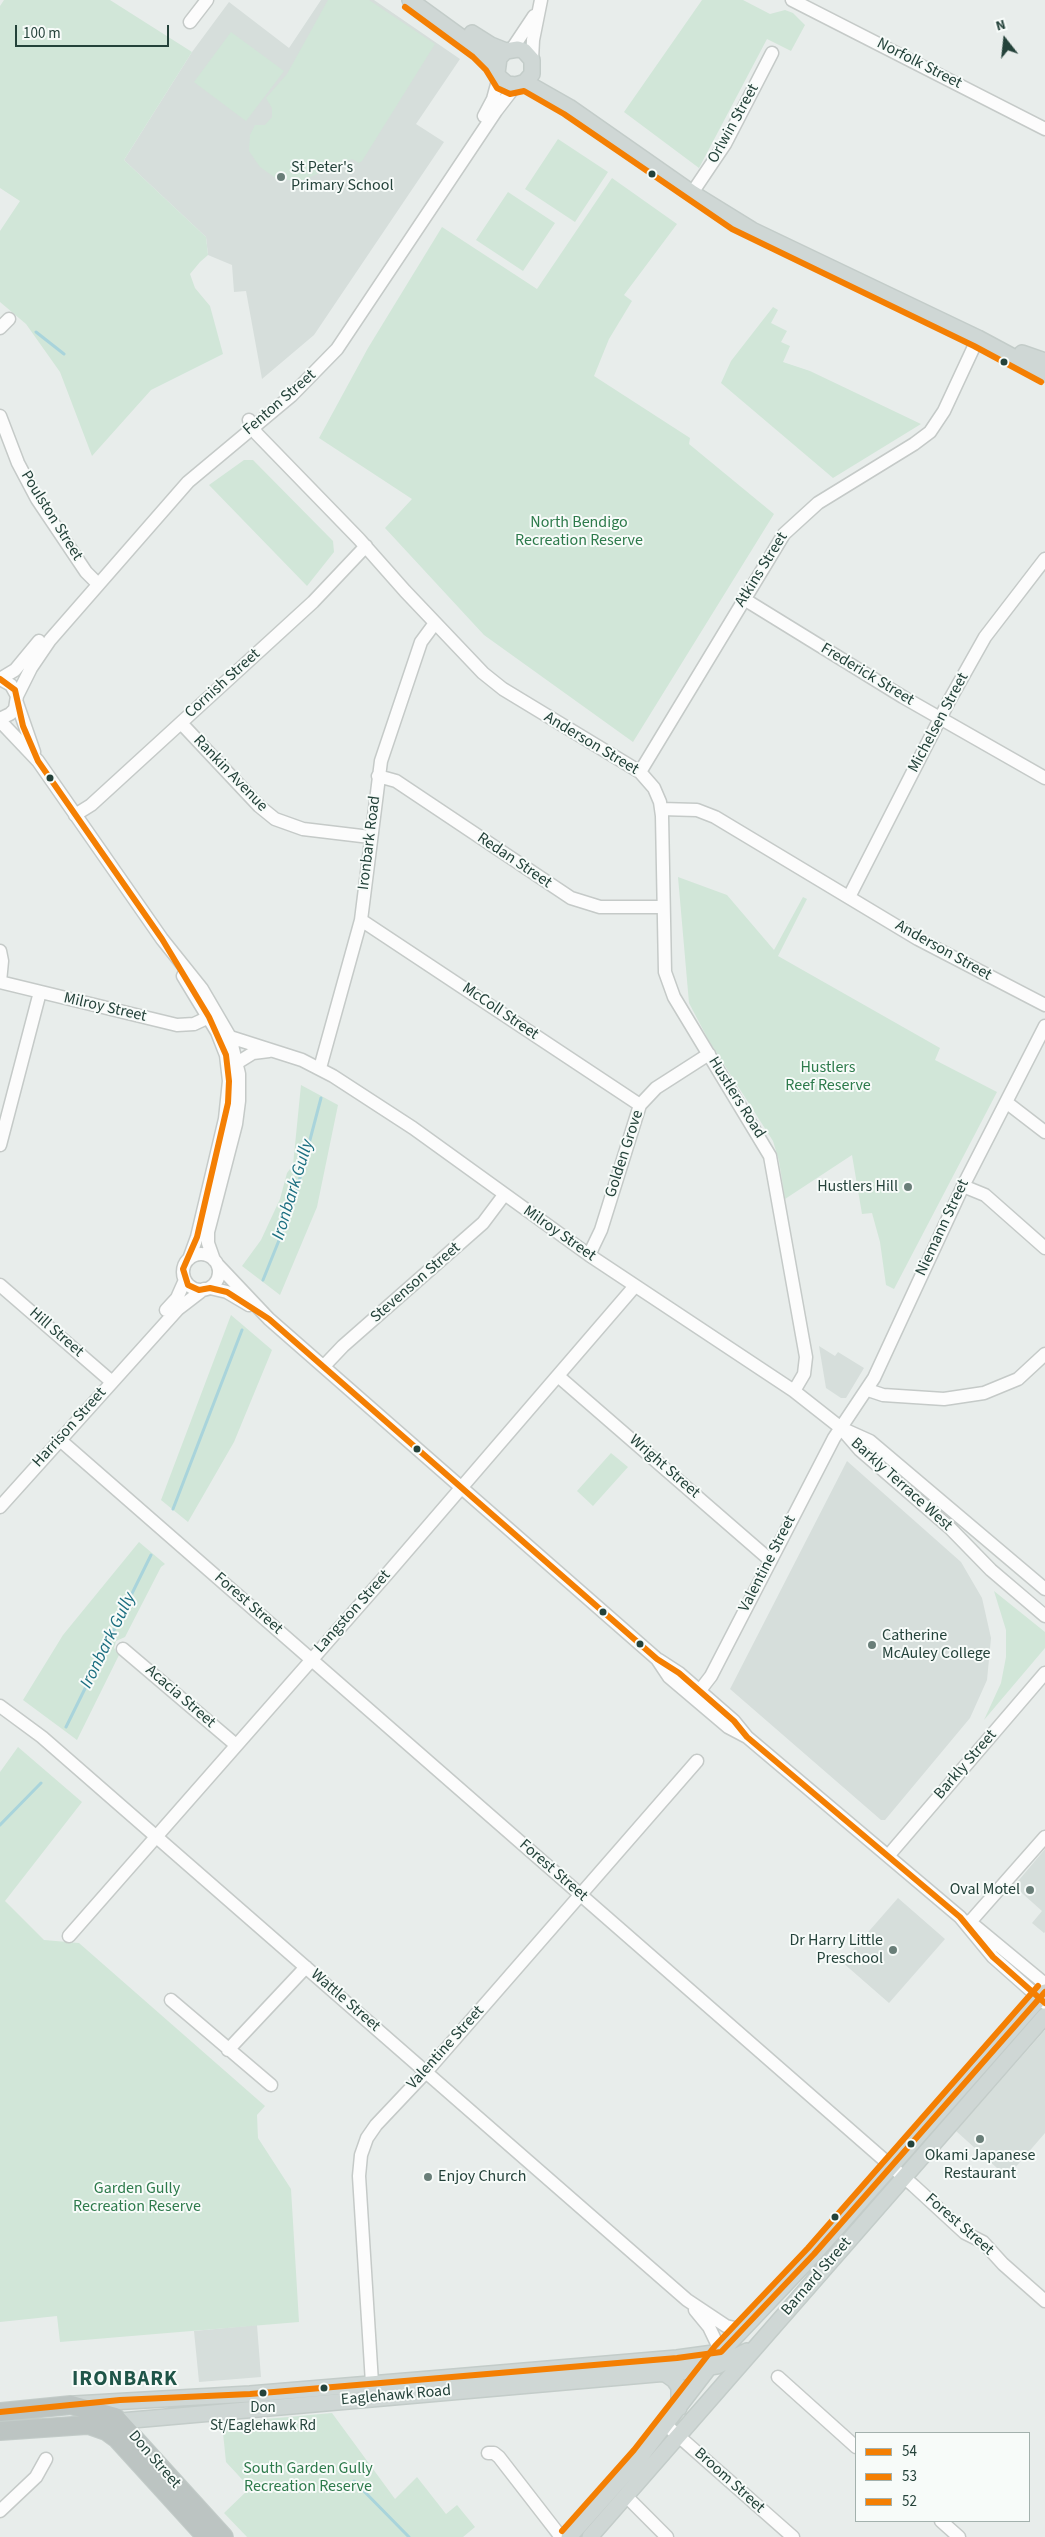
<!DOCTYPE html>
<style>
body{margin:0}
#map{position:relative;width:1045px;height:2537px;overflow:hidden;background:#e8edeb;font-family:"Source Sans 3",sans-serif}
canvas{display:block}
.legend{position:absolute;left:855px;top:2432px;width:175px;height:90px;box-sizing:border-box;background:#f7fbf9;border:1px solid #a3b1ad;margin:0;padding:6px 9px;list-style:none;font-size:15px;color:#24423a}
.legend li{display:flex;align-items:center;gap:10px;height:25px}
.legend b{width:25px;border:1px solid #a3b1ad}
.north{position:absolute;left:980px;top:15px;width:50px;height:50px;-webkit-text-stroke:4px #f7fbf9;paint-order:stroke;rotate:344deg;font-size:14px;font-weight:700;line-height:20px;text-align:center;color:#24423a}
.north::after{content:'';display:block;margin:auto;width:18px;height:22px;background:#24423a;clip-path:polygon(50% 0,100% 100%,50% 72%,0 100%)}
.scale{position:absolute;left:15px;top:25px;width:154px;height:22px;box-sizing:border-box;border:2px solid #24423a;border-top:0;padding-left:6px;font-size:15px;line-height:18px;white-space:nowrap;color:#24423a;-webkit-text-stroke:4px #f7fbf9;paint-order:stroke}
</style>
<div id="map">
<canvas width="1045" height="2537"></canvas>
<ul class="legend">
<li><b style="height:6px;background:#f47f03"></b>54</li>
<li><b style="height:6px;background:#f47f03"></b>53</li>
<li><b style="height:6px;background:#f47f03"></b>52</li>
</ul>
<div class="north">N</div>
<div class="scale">100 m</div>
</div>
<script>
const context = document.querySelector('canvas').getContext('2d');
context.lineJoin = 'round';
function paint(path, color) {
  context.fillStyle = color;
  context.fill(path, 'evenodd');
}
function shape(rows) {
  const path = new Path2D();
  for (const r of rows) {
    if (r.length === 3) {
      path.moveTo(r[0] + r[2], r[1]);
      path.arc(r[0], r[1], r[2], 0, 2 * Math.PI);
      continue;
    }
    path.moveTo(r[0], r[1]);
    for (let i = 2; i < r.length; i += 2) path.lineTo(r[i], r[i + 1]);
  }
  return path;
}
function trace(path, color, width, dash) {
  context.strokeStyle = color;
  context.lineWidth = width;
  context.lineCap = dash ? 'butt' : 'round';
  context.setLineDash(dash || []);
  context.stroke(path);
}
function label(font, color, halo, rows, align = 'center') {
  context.font = font + ' "Source Sans 3",sans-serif';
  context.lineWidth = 4;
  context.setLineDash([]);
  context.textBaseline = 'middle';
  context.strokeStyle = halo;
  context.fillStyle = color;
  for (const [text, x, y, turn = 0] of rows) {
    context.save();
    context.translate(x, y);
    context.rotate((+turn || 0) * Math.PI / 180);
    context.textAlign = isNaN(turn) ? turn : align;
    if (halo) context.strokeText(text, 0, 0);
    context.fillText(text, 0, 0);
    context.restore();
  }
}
paint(shape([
 [321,0,374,0,460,59,416,124,444,142,314,335,262,379,246,291,234,292,232,265,208,255,206,237,124,160,192,52,229,2,289,48],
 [819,1346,835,1356,838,1352,864,1368,846,1398,841,1398,826,1388],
 [847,1461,961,1562,982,1598,991,1638,987,1680,970,1718,885,1820,881,1820,730,1689],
 [1045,1849,1045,1932,1044,1933,1032,1923,1042,1911,1014,1886],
 [898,1898,945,1939,889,2003,842,1962],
 [1045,2030,1045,2133,1007,2177,956,2131],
 [257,2325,261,2377,199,2382,194,2331]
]), '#d6dedb');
paint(shape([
 [4,0,110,0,192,52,124,160,206,237,208,255,200,262,190,274,195,288,210,306,223,354,151,390,92,456,60,372,26,324,0,302,0,231,20,201,0,188,0,6],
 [328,0,369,0,435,44,362,161,359,163,352,159,301,181,277,179,260,167,249,151,250,135,255,125,265,125,272,117,272,108,266,98,287,74],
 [702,0,743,0,770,14,785,10,793,13,805,25,791,51,767,39,699,168,624,112],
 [231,32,284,71,246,121,194,82],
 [558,139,608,172,575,222,525,189],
 [612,178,677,224,624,295,632,301,609,339,594,376,690,438,689,444,774,514,633,742,484,635,385,528,412,499,319,438,368,348,442,227,537,289],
 [508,192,555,223,523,271,476,240],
 [773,307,778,310,771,323,787,331,781,342,790,346,783,362,810,371,921,424,833,478,721,383,731,361],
 [244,460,253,460,333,541,334,552,307,586,209,485],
 [678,877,727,895,774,950,803,897,807,899,778,956,940,1048,935,1060,997,1092,894,1289,886,1285,880,1242,872,1213,862,1214,852,1155,785,1199,779,1161,773,1141,709,1041,689,1003],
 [301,1085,338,1105,317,1207,280,1295,242,1266,261,1240,280,1199,287,1173,293,1165],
 [231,1315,272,1350,234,1442,188,1522,161,1500],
 [611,1453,628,1467,593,1506,577,1491],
 [139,1542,165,1564,161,1567,125,1637,116,1641,114,1648,119,1655,77,1740,23,1700,63,1635],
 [994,1591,1045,1632,1045,1648,984,1720,1001,1683,1006,1657,1006,1630],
 [18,1747,82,1802,5,1901,44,1940,79,1943,265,2106,257,2115,258,2138,291,2189,299,2322,60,2342,57,2316,0,2322,0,1772],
 [332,2413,395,2499,417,2477,446,2514,457,2505,475,2527,463,2537,247,2537,224,2513,250,2488,226,2462,222,2423]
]), '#d1e6d8');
trace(shape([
 [36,332,64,354],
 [263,1280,292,1208,321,1098],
 [173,1509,242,1330],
 [66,1727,151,1555],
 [0,1825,41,1783],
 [354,2481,409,2537]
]), '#a9d4db', 3);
const minor = shape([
 [792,0,1045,129],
 [190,22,207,0],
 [512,49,534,16],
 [532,60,533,40,541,0],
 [484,116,493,99,499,77],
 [692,193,725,144,772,53],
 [0,328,9,319],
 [0,416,18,463,37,499,86,572,98,584],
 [249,420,257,434,359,539,405,591,483,673,503,689,640,772,654,788,660,802,662,816,665,972,674,997,770,1156,806,1357,804,1374,794,1391],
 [744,599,903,697,1045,778],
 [0,679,15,670,39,641],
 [0,679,11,685,17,696,15,709,10,714,0,719],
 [17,696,31,668,50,640,188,482,291,396,337,349,496,111,516,85],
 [17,703,34,752],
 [0,721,38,761,162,939,202,989,230,1037,239,1074,239,1101,236,1124,208,1232,208,1243,214,1260],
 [181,723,259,806,275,819,303,829,370,837],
 [640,772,784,534,818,503,914,444,930,432,944,411,978,338],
 [378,776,396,781,571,898,600,907,663,907],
 [661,809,697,810,715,817,918,939,1045,1005],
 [75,815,91,805,313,602,366,546],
 [849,897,949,701,985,637,1045,559],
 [361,920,640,1105],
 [0,951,2,961,0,982],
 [183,976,217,1032,226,1055,229,1081,225,1119,197,1237,189,1259],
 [0,982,177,1025,194,1024,209,1017],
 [230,1037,302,1060,333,1076,413,1128,589,1255,794,1391,841,1428,860,1450,950,1528,991,1570,1045,1616],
 [237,1063,253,1053,269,1051],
 [320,1068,361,920,381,761,421,642,435,623],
 [1006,1102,1045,1132],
 [0,1145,40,992],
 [963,1186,985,1195,1045,1248],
 [201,1272,18],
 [589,1255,601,1230,640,1105,656,1088,709,1054],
 [217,1264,269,1319,657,1659,669,1677,728,1727,747,1737],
 [0,1285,112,1382],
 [210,1288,227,1292,249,1305],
 [166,1310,177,1298,185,1280],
 [324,1366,343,1346,483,1223,504,1195],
 [558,1376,770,1560],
 [868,1390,883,1395,944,1399,984,1393,1018,1379,1045,1354],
 [841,1428,870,1441,1045,1589],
 [60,1440,914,2186,965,2233,983,2242,1003,2264,1045,2301],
 [0,1507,178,1309,204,1289],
 [123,1649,236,1745],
 [659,1660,679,1673,734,1721,747,1737,960,1917,993,1957,1045,2003],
 [694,1698,711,1676,834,1438,874,1378,963,1186,1045,1026],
 [0,1706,42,1737,687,2300,726,2326,743,2330],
 [888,1856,1045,1673],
 [969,1921,1045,1984],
 [970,1922,1045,1837],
 [69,1936,387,1574,635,1286],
 [171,2000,271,2085],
 [228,2050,306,1967],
 [695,2310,709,2327,721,2352],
 [778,2377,856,2447],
 [372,2383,359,2176,361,2155,367,2138,376,2125,426,2072,697,1761],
 [666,2425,793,2537],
 [488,2453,494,2453,499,2457,561,2537],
 [626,2496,667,2537],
 [0,2511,36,2477,46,2459],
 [941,2521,959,2537]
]);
const major = shape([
 [410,0,479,50,493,65,499,77,507,84,516,85,525,82,532,74,532,60,524,51,518,49,506,51,499,58,497,73],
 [472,33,491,45,506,51],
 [525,82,569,107,692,193,752,230,978,338,1045,374],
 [1022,353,1045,361],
 [664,2373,674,2380,679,2387,679,2408],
 [75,2404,250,2394,454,2377,677,2358,721,2352],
 [121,2421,690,2371,717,2366,747,2351],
 [569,2537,641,2456,721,2352,814,2254,1045,1992],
 [590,2537,1045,2016]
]);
const highway = shape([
 [0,2412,71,2405,115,2417,224,2537],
 [89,2425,106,2431,117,2439,206,2537],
 [0,2431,101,2424]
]);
trace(minor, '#c5cac8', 15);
trace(major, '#c3ccc9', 18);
trace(highway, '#c3ccc9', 20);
trace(minor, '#fcfcfc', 12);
trace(major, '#cfd7d5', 15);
trace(highway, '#bcc4c2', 18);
trace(shape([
 [0,679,15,690,23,726,38,761,162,939,209,1017,226,1055,229,1081,228,1103,197,1237,183,1269,188,1285,199,1290,210,1288,227,1292,269,1319,657,1659,679,1673,734,1721,747,1737,960,1917,993,1957,1045,2003]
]), '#f47f03', 6);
trace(shape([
 [0,2412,120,2400,250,2394,677,2358,721,2352,814,2254,1045,1992]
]), '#f47f03', 6);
trace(shape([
 [405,7,473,57,486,70,497,88,510,94,524,91,564,114,732,229,974,346,1041,382]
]), '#f47f03', 6);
trace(shape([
 [562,2531,634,2450,715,2346,808,2248,1038,1986]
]), '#f47f03', 6);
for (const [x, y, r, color] of [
 [652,174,4.5,"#24423a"],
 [281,177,5,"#697e78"],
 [1004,362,4.5,"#24423a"],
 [50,778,4.5,"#24423a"],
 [908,1187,5,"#697e78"],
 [417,1449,4.5,"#24423a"],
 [603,1612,4.5,"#24423a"],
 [640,1644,4.5,"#24423a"],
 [872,1645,5,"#697e78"],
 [1030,1890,5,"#697e78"],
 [893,1950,5,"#697e78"],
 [980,2139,5,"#697e78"],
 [911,2144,4.5,"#24423a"],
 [428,2177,5,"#697e78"],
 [835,2217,4.5,"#24423a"],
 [324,2388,4.5,"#24423a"],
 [263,2393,4.5,"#24423a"]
]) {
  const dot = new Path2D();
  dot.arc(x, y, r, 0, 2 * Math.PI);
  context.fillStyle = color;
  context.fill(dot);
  trace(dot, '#f7fbf9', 2);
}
label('15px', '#24423a', '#f7fbf9', [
 ["Don",263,2409],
 ["St/Eaglehawk Rd",263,2427]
]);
label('16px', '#24423a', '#f7fbf9', [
 ["Norfolk Street",919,64,27],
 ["Orlwin Street",734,124,-61],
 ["Fenton Street",280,403,-41],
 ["Poulston Street",51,516,58],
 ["Atkins Street",762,570,-58],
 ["Frederick Street",867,675,31],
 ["Cornish Street",223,684,-42],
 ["Michelsen Street",939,723,-62],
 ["Anderson Street",591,744,31],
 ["Rankin Avenue",230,774,46],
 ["Ironbark Road",370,843,-83],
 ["Redan Street",514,861,34],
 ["Anderson Street",943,951,29],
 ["Milroy Street",105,1008,13],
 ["McColl Street",500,1012,34],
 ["Hustlers Road",736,1098,58],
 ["Golden Grove",625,1154,-72],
 ["Niemann Street",943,1228,-65],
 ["Milroy Street",559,1234,35],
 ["Stevenson Street",416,1283,-41],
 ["Hill Street",56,1333,41],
 ["Harrison Street",70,1428,-48],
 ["Wright Street",664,1467,41],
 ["Barkly Terrace West",901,1485,42],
 ["Valentine Street",768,1564,-63],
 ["Forest Street",248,1604,41],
 ["Langston Street",353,1612,-48],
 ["Acacia Street",180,1697,41],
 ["Barkly Street",966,1765,-49],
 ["Forest Street",553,1871,41],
 ["Wattle Street",345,2001,41],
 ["Valentine Street",446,2048,-48],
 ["Forest Street",959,2225,41],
 ["Barnard Street",817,2277,-49],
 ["Eaglehawk Road",396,2396,-5],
 ["Don Street",154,2460,49],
 ["Broom Street",729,2481,42]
]);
label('16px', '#24423a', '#f7fbf9', [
 ["St Peter's",291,168],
 ["Primary School",291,186],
 ["Hustlers Hill",898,1187,"right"],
 ["Catherine",882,1636],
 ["McAuley College",882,1654],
 ["Oval Motel",1020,1890,"right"],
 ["Dr Harry Little",883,1941,"right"],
 ["Preschool",883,1959,"right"],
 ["Okami Japanese",980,2156,"center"],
 ["Restaurant",980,2174,"center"],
 ["Enjoy Church",438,2177]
], 'left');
label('16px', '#2d7a4b', '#f7fbf9', [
 ["North Bendigo",579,523],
 ["Recreation Reserve",579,541],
 ["Hustlers",828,1068],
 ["Reef Reserve",828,1086],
 ["Garden Gully",137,2189],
 ["Recreation Reserve",137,2207],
 ["South Garden Gully",308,2469],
 ["Recreation Reserve",308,2487]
]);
label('italic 18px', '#1c6f80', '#f7fbf9', [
 ["Ironbark Gully",294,1190,-73],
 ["Ironbark Gully",109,1641,-64]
]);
context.letterSpacing = '1px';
label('bold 21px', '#1f5548', '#f7fbf9', [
 ["IRONBARK",125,2380]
]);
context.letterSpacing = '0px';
</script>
